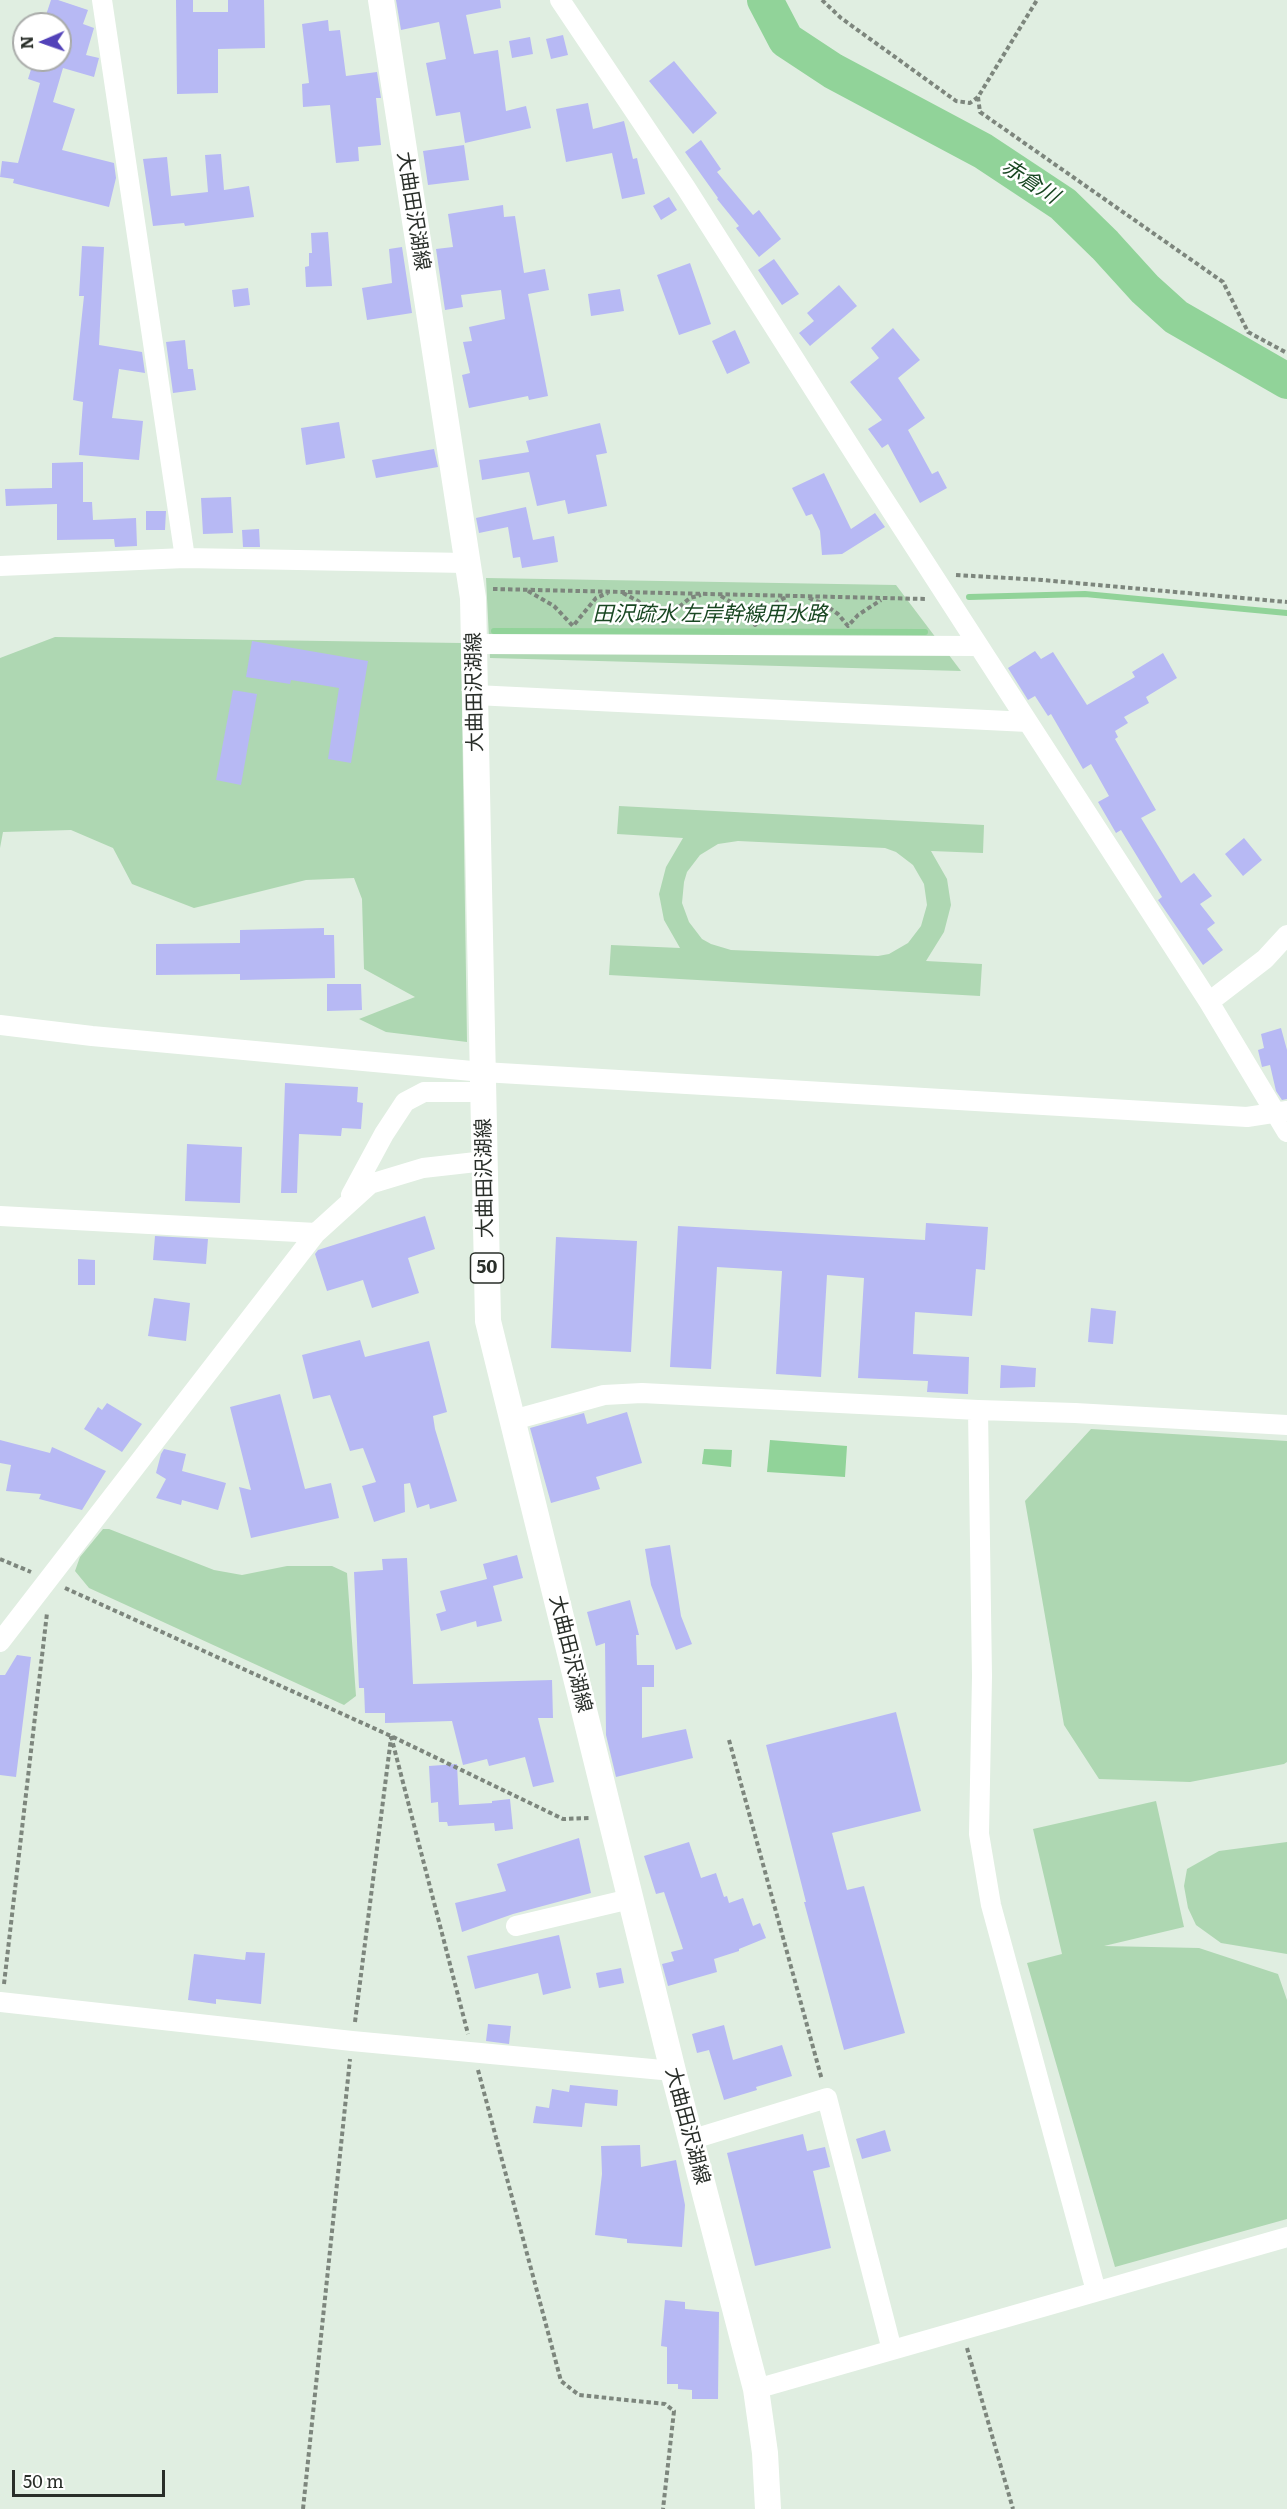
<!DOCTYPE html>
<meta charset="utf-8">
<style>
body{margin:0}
#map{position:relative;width:1287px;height:2509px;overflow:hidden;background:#e0eee1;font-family:Literata,serif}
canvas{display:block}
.north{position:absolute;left:12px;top:12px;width:60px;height:60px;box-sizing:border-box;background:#fff;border:2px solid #a9aba9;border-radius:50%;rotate:268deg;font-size:16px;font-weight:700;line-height:24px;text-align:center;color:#292e29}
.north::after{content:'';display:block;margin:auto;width:21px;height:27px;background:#5242b9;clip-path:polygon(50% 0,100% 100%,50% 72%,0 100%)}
.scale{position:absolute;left:12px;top:2470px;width:153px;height:27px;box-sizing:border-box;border:3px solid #292e29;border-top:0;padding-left:8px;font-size:18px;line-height:21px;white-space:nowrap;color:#292e29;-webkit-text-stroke:4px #fff;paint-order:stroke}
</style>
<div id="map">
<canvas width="1287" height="2509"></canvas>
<div class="north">N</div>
<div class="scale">50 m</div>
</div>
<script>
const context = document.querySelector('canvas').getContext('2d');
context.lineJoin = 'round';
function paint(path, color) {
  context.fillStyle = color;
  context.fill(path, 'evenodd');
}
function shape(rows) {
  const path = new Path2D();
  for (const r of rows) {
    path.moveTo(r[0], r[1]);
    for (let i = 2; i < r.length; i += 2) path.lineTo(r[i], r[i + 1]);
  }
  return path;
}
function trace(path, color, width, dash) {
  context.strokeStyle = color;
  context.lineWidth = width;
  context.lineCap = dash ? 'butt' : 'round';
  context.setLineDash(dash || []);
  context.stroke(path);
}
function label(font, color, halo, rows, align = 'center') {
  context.font = font + ' Literata,"Noto Sans JP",serif';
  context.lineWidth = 5;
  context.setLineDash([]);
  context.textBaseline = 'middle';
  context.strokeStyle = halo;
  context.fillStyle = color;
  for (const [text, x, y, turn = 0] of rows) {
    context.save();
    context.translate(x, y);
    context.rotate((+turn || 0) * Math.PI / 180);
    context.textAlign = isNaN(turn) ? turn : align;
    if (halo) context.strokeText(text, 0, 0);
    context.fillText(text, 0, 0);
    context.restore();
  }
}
paint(shape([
 [486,578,896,585,961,671,490,658],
 [55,637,461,643,467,1042,386,1032,359,1019,415,997,364,969,362,899,354,878,306,880,194,908,132,884,113,848,71,830,3,832,0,848,0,658],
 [619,806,984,825,983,853,931,851,947,879,951,905,944,932,926,961,982,964,980,996,609,975,611,945,680,948,664,920,659,894,666,867,683,838,617,834],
 [738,841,885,848,896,852,913,865,924,884,927,905,921,926,908,943,889,954,878,956,731,950,711,944,702,939,689,922,682,903,684,882,687,872,700,855,718,844],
 [1091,1429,1287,1441,1287,1762,1284,1764,1190,1782,1099,1779,1064,1725,1025,1501],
 [103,1529,109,1529,214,1570,242,1575,287,1566,332,1566,347,1573,356,1696,344,1705,89,1588,75,1571,80,1557],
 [1156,1801,1184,1927,1104,1946,1199,1948,1278,1974,1287,2000,1287,2219,1115,2267,1027,1963,1062,1954,1033,1829],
 [1287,1842,1287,1954,1221,1943,1196,1925,1188,1908,1184,1886,1187,1869,1219,1851]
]), '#aed7b2');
paint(shape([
 [770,1440,847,1446,845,1477,767,1472],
 [704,1449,732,1450,731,1467,702,1464]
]), '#91d399');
trace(shape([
 [969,597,1085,594,1287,613],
 [494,631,925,632]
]), '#91d399', 6);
trace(shape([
 [765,0,786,40,833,71,983,151,1063,204,1105,245,1145,289,1176,317,1287,381]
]), '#91d399', 36);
paint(shape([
 [51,0,58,0,88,10,83,24,94,28,86,55,99,58,94,77,63,68,53,102,75,109,62,150,114,163,116,178,109,207,13,183,14,179,0,177,2,161,18,163,40,83,28,79,34,60,60,60,60,24,43,24],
 [176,0,193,0,193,12,228,12,228,0,264,0,265,48,218,49,218,93,177,94],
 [396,0,500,0,501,8,466,15,474,54,498,50,506,111,526,106,531,128,465,143,460,112,436,116,426,63,446,59,439,22,401,30],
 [328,20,329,31,340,30,346,76,377,72,381,98,376,98,381,145,358,147,359,161,336,163,330,105,303,107,302,84,309,83,302,24],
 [563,35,568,55,551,59,546,39],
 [530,37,533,54,512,58,509,41],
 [674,61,717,113,693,134,649,81],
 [588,103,593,129,624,121,633,159,637,158,645,194,622,199,612,153,566,162,556,109],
 [701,140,721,169,717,172,753,215,759,210,781,239,759,257,736,228,739,226,717,199,718,198,685,152],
 [464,145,469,180,428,185,423,151],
 [221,154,224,190,249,186,254,217,185,226,184,223,153,226,143,159,167,157,171,196,208,192,205,155],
 [669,197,677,210,661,220,653,206],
 [503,205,504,217,515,216,524,273,545,269,549,290,528,294,548,396,529,400,528,396,469,408,462,375,470,373,463,342,472,341,469,327,505,319,501,290,461,295,463,307,445,310,436,249,453,247,448,214],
 [328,232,332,286,306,287,305,267,309,266,309,253,312,253,311,233],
 [82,246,104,247,99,345,142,352,145,373,119,369,112,418,143,421,139,460,79,455,83,402,73,400,84,296,79,296],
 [402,247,412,313,367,320,362,288,392,283,389,249],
 [774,259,799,294,782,305,758,270],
 [690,263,711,324,679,335,657,275],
 [839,285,857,306,810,346,799,333,814,321,807,313],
 [248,288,250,305,234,307,232,290],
 [620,289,624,311,591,316,588,294],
 [893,328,920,360,898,378,925,418,908,430,932,474,938,471,947,488,920,503,888,444,882,448,868,429,882,420,850,382,879,358,871,348],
 [735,330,750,363,727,374,712,341],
 [185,340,188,369,193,369,196,390,173,393,166,342],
 [339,422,345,458,306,465,301,428],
 [600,423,607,453,596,455,607,506,568,514,565,500,537,506,529,472,482,480,479,460,529,452,526,441],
 [434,449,438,467,376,478,372,460],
 [83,462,83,502,92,502,93,520,136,518,137,546,115,547,114,539,57,540,57,504,6,506,5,489,52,488,52,463],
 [824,473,851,529,875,513,885,527,842,554,822,555,820,531,812,514,806,516,792,488],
 [231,497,233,533,203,534,201,498],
 [526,507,533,540,554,536,558,562,522,568,520,557,513,558,508,527,479,533,476,518],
 [146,511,166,511,165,530,146,530],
 [259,529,260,547,243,547,242,530],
 [252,641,368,661,351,763,328,759,339,688,291,680,290,684,246,677],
 [1035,651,1041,659,1053,652,1087,705,1135,677,1132,672,1163,653,1177,678,1146,697,1149,703,1124,717,1128,723,1115,731,1118,737,1115,739,1156,810,1141,818,1181,883,1194,873,1212,896,1200,904,1215,923,1207,929,1223,950,1203,965,1158,900,1162,897,1121,830,1116,833,1098,802,1109,796,1091,764,1083,769,1051,714,1048,716,1035,696,1028,700,1008,668],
 [233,690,257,694,241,785,216,780],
 [1244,838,1262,860,1243,876,1225,854],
 [324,928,324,935,334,935,335,978,240,980,240,974,156,975,156,944,240,943,240,930],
 [327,984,361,984,362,1010,327,1011],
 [1281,1028,1287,1050,1287,1099,1282,1100,1276,1091,1270,1065,1262,1067,1258,1050,1264,1048,1261,1034],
 [285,1083,358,1087,357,1102,363,1103,361,1129,342,1128,341,1136,299,1134,297,1193,281,1193],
 [187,1144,242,1147,240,1203,185,1201],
 [425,1216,435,1249,408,1258,419,1293,372,1308,363,1280,327,1291,315,1254,318,1250],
 [926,1223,988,1227,985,1270,976,1269,972,1316,915,1312,913,1354,969,1357,968,1394,927,1392,928,1381,858,1378,864,1278,827,1275,821,1377,776,1374,782,1271,717,1267,711,1369,670,1367,678,1226,925,1240],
 [155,1236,208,1239,206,1264,153,1260],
 [556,1237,637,1241,631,1352,551,1348],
 [78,1259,95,1260,95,1285,78,1285],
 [154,1298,190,1303,186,1341,148,1336],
 [1091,1308,1116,1311,1113,1344,1088,1342],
 [360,1340,365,1357,429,1341,447,1412,433,1416,435,1429,457,1501,430,1509,429,1504,417,1508,410,1483,404,1484,405,1512,374,1522,362,1486,376,1482,363,1448,350,1451,330,1395,313,1399,302,1355],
 [1001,1365,1036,1368,1035,1387,1000,1388],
 [280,1394,305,1489,331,1483,339,1518,251,1538,239,1487,251,1490,230,1407],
 [107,1403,142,1424,122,1452,84,1429,98,1407,102,1410],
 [627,1412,642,1463,596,1477,600,1489,551,1503,530,1428,584,1413,587,1424],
 [0,1440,50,1453,52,1447,106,1471,82,1510,39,1499,41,1494,6,1491,11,1465,0,1463],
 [164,1449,186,1454,182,1471,226,1483,218,1510,182,1500,181,1505,156,1498,166,1479,156,1473,161,1454],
 [670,1545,681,1616,692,1644,676,1650,651,1585,645,1549],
 [517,1555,523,1578,493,1586,502,1621,477,1627,476,1621,441,1631,436,1614,446,1611,440,1591,487,1579,483,1564],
 [407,1558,413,1684,552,1680,553,1718,538,1718,554,1782,533,1787,525,1757,489,1766,487,1759,463,1765,452,1721,385,1723,385,1713,365,1713,364,1688,359,1688,354,1572,383,1570,382,1559],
 [630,1600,639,1635,636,1635,637,1665,654,1665,654,1687,642,1687,642,1738,686,1729,693,1758,616,1777,606,1735,605,1643,596,1646,587,1612],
 [17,1655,31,1657,16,1777,0,1775,0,1675,5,1675],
 [896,1712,921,1811,832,1833,847,1890,864,1886,905,2033,844,2050,804,1902,806,1902,766,1745],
 [457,1764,459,1805,492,1803,492,1801,510,1799,513,1829,495,1831,494,1823,448,1826,447,1822,439,1822,438,1802,431,1803,429,1766],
 [579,1838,591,1893,513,1914,462,1932,455,1903,506,1891,497,1864],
 [689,1842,701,1878,716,1873,724,1897,727,1896,729,1903,743,1898,753,1926,760,1923,766,1938,739,1949,739,1951,714,1959,717,1972,668,1986,662,1964,674,1961,671,1952,683,1949,664,1892,656,1894,644,1856],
 [559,1935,571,1988,543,1995,538,1973,475,1989,467,1956],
 [246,1952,265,1953,261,2004,216,1999,216,2004,188,2000,194,1954,245,1960],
 [621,1968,624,1983,599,1988,596,1973],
 [488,2024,511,2026,509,2044,486,2041],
 [724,2025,733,2060,782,2045,792,2076,756,2087,757,2090,724,2100,709,2050,697,2053,692,2034],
 [570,2085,618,2090,617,2106,585,2103,582,2127,533,2123,536,2106,549,2108,552,2089,569,2092],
 [885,2130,891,2151,862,2159,856,2139],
 [803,2134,807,2151,825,2147,830,2167,813,2171,831,2248,755,2266,727,2153],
 [640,2145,641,2167,676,2160,685,2205,682,2247,627,2243,627,2239,595,2235,602,2174,601,2146],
 [665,2300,685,2302,685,2309,719,2312,718,2399,692,2399,692,2390,678,2389,678,2384,667,2384,667,2347,661,2346]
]), '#b7b9f4');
trace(shape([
 [822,0,841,18,956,101,970,103,978,97,1037,0],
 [978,97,980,112,1223,282,1248,332,1287,353],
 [956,575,1042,580,1287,602],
 [493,589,926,599],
 [528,591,554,606,573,626,596,598,608,593],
 [623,593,638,601,663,624,674,611,690,598,701,595],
 [721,596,747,612,755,625,777,602,788,596],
 [809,598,824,604,838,614,848,626,858,615,881,600],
 [0,1559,31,1572],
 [65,1588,391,1736,563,1819,589,1818],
 [391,1736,468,2034],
 [729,1740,822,2080],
 [4,1984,47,1613],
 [355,2022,391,1738],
 [478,2070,561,2381,579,2395,665,2404,674,2411,663,2509],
 [967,2348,1013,2509],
 [303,2509,350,2059]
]), '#7d867d', 4, [4.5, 3]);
trace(shape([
 [102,0,185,558],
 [560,0,686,188,865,470,1209,1002,1287,1132],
 [0,566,185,558,467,563],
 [474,644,979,646],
 [475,695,1028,722],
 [1209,1002,1265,959,1287,935],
 [0,1025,92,1036,483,1072,1247,1117,1287,1111],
 [351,1195,384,1134,405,1102,424,1092,484,1092],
 [0,1216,316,1233],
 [978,1410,982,1676,979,1834,991,1905,1096,2291],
 [513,1420,604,1395,642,1393,978,1410,1075,1413,1287,1425],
 [0,1642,316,1233,370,1184,423,1168,485,1161],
 [516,1926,630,1899],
 [0,2002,352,2041,673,2071],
 [690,2140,827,2098,892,2350],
 [756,2389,1287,2237]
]), '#fff', 20);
trace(shape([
 [381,0,473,598,488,1321,673,2071,756,2389,765,2453,768,2509]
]), '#fff', 26);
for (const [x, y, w] of [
 [487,1268,33]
]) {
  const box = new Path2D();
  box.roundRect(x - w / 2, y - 15, w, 30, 4.5);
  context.fillStyle = '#fff';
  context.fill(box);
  trace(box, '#292e29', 1.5);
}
label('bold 18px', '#292e29', null, [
 ["50",487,1268]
]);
label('20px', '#292e29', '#fff', [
 ["大曲田沢湖線",413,211,81],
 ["大曲田沢湖線",475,692,-91],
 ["大曲田沢湖線",485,1178,-91],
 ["大曲田沢湖線",570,1654,76],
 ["大曲田沢湖線",687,2126,75]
]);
label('italic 21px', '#194722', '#fff', [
 ["赤倉川",1030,182,33],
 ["田沢疏水 左岸幹線用水路",710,615]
]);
</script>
